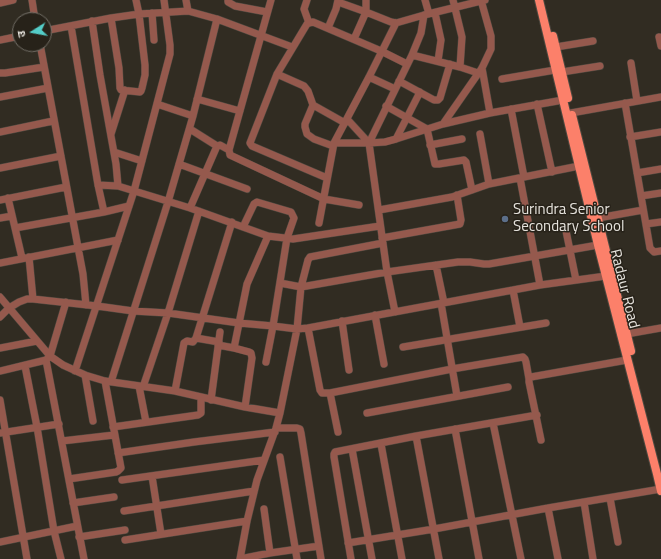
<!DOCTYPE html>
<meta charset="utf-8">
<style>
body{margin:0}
#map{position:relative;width:661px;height:559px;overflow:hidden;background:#312c22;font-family:"Titillium Web","Noto Sans Devanagari",sans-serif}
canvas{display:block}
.north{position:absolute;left:12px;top:12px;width:40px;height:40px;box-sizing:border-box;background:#272219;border:1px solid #736f67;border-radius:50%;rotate:259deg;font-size:11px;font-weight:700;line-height:16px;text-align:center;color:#e6e3dd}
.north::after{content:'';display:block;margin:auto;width:14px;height:18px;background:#54cdc8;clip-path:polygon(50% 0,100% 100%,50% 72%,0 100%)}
</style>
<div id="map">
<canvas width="661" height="559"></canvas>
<div class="north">उ</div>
</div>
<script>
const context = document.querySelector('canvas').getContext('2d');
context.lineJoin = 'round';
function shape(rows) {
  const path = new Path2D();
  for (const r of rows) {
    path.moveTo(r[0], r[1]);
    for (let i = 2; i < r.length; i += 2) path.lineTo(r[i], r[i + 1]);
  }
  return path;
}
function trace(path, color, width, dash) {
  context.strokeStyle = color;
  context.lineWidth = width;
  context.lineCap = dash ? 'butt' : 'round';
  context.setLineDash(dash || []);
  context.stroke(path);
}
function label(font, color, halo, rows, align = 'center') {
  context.font = font + ' "Titillium Web",sans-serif';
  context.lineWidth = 3;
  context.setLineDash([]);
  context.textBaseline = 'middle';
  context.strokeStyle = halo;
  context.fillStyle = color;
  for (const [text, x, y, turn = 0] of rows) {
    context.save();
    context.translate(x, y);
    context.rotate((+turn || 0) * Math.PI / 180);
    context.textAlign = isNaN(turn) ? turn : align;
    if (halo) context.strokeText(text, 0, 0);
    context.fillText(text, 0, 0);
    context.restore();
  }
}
const minor = shape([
 [32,0,35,20],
 [186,0,188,11],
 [228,0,228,2,235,6,267,12],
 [271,0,229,150,230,155,324,199,359,205],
 [307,0,304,9,309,23],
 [425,0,429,14],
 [453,0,462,37,460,67],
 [338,2,366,12,391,22,396,23,424,15,485,0],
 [0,3,13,0],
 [152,13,154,40],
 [435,13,441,40,438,61],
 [111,18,119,68,120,88,121,90,140,92,141,91,142,88,145,75,145,65,139,14,136,0],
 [92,21,100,75,116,164,118,186],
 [71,26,98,185,104,212],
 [328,28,336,9,338,0],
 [44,31,111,18,139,14,188,11,217,19,292,47],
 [659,37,661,46],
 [354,39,366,12,366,0],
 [0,40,20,36],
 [40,44,83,274,86,305],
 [556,47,593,41],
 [412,55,460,67,478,73],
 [631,63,637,101],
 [482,68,490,113],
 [562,72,600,66],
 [0,73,5,73,44,67],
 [277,74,304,86,308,91,313,105,345,123],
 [369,77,395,89],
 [502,79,555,70],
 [399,81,434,100,438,100,440,98,450,64],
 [0,97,48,88],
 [197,99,240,111],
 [625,103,650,248,654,252,661,251],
 [157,104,193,116],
 [537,104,552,172],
 [313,105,305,124,305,127,307,134,314,139,333,146],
 [386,106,427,129,435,164,439,164,464,160,466,162,472,190],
 [511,109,524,177],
 [571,113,661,97],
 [347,119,369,143,412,55,421,33,424,15],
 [443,124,490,113,563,100],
 [190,129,217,146],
 [0,132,53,121],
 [111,134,125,90],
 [480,134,489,184],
 [630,137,661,132],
 [396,139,420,92],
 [334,143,369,143,385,142,396,139,443,124,482,68,491,49,491,36,481,0],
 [369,143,387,272,395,312],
 [430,145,462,139],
 [114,152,142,161],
 [179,164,247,189],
 [0,168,61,156],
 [637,173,661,169],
 [327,178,252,146,250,143,277,74,307,24,309,23,313,22,381,51,407,64],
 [520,178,540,285],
 [98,185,118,186,190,208,268,236,293,239,380,226],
 [641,196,661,193],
 [8,198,22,258],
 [0,200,66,187],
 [190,208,217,146,220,145,229,150],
 [379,210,452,197,489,184,579,166],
 [0,218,12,216],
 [598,218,643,210],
 [319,223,334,143,369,77,396,23],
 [646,224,661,222],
 [565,226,576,280],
 [243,227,254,204,257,202,291,212,294,218,287,238,273,326,266,362],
 [15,228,104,212,129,206],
 [382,238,460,224,461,220,457,195],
 [29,257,33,299],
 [0,263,118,240],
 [436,265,444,303],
 [280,283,301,287,387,272,458,262,470,262,484,264,489,264,598,245],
 [513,290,520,327],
 [0,297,50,356,63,365,85,375,105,381,175,391,245,407,280,413],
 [66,302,50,356,46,360,84,559],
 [441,303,457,396],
 [375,315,384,364],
 [0,317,9,308,19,302,27,299,33,299,97,306,133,311,168,313,239,323,273,326,297,329,308,328,540,285,606,276],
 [342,321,349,370],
 [308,328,320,390,322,393,330,393,452,369,523,357,525,359,526,362,529,379],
 [621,335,661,328],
 [196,338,219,342],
 [218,345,234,348,249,352,251,353,252,358,245,407],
 [403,347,546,323],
 [0,348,37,341],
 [234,348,247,284,268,236],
 [25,366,37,427,54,531,61,559],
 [0,371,46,360],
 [75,371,134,191,170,54,170,45,164,0],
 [85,375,93,421],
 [111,382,168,202,193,116,217,19],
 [139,386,146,422],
 [143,387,168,313,199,211],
 [175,391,184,343,187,341,193,342,196,338,232,222],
 [330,393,338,432],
 [0,400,27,559],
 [211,400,220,332],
 [367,413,508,387],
 [493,423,521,559],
 [113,427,198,415,201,413,201,397],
 [276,428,297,428,300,429,301,433,321,559],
 [455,429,479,559],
 [0,433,59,424],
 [416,436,439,559],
 [541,440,529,382,529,379,531,377,627,360],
 [62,441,114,435],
 [381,444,402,559],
 [352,449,372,559],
 [118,453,194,442,275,432],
 [280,457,297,559],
 [152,476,161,534],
 [69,479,116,472,118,471,121,468,105,381],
 [122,480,264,460],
 [610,498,618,542],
 [584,502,593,559],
 [73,503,114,497],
 [548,508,558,559],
 [264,509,270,553],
 [124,511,254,491],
 [79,537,125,530],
 [125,540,247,521],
 [0,542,77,526],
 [348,543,434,529,548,508,661,489],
 [319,546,270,553,240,559,247,521,257,480,276,428,280,413,297,329,301,287,308,260,310,257,383,243],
 [351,559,334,457,334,454,335,452,416,436,537,415]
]);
const major = shape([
 [539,0,598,245,657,474,661,491],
 [553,36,568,98],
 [572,115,631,351]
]);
trace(minor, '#4e4940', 8);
trace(major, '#4e4940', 10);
trace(minor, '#95594d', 7);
trace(major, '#fc806a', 8);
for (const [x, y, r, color] of [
 [505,219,4,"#5c6f8a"]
]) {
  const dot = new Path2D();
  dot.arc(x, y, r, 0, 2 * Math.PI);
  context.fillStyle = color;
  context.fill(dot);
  trace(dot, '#272219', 1.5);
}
label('15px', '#e6e3dd', '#272219', [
 ["Surindra Senior",513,210],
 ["Secondary School",513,227]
], 'left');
label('15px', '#e6e3dd', '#272219', [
 ["Radaur Road",624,289,76]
]);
</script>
